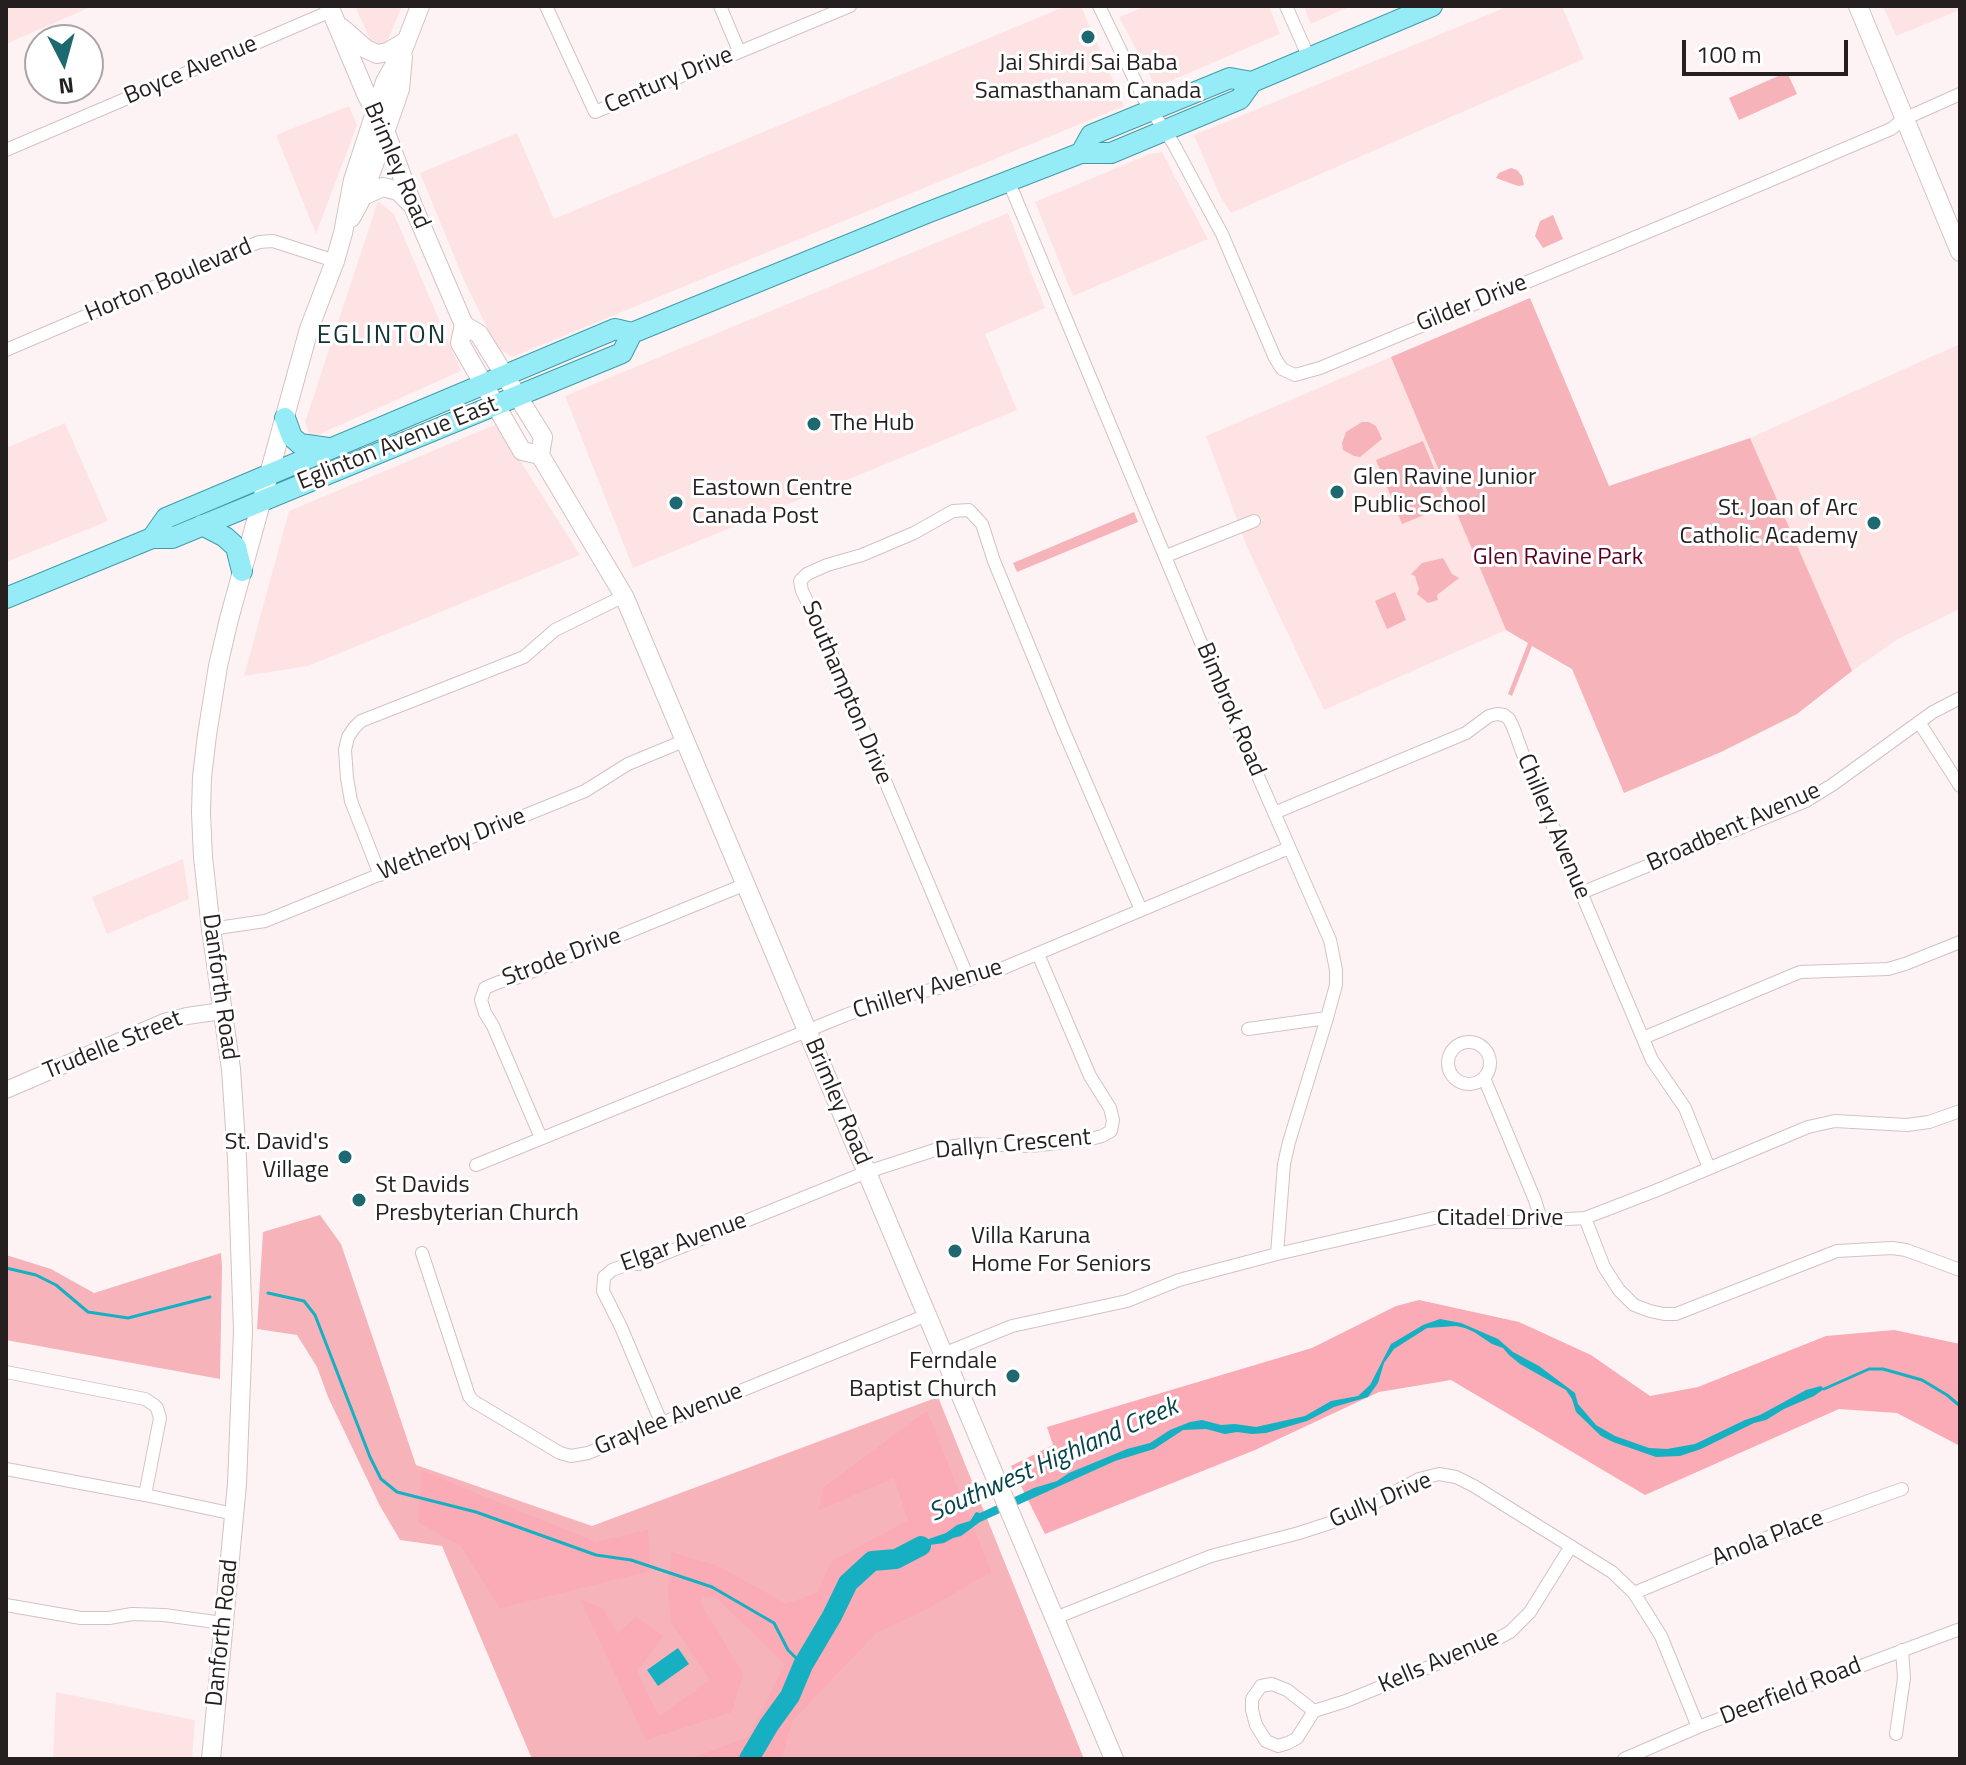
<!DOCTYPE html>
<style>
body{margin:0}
#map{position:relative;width:1966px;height:1765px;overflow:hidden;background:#fef3f4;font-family:"Titillium Web",sans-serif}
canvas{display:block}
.frame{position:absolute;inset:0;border:8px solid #251f20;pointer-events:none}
.north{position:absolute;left:24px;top:24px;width:80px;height:80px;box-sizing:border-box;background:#fff;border:2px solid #a8a5a6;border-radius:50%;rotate:174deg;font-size:22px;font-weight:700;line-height:32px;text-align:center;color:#251f20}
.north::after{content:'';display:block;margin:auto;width:28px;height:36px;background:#1d6871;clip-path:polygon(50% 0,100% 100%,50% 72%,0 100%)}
.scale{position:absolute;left:1682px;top:40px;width:166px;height:36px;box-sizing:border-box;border:4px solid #251f20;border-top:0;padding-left:10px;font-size:24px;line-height:28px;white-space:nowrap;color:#251f20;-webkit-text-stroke:6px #fff;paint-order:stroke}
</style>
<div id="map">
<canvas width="1966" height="1765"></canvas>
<div class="frame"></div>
<div class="north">N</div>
<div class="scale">100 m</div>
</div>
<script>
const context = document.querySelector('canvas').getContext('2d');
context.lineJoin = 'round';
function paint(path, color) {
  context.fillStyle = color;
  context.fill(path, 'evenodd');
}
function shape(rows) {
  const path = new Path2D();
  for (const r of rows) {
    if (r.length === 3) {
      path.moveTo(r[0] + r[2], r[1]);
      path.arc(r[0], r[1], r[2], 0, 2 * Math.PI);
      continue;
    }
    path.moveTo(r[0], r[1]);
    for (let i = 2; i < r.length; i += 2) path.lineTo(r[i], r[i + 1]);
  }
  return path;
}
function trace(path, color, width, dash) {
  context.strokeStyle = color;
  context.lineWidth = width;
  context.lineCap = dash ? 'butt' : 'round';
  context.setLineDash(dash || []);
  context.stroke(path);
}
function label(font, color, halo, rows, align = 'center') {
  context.font = font + ' "Titillium Web",sans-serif';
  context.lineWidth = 6;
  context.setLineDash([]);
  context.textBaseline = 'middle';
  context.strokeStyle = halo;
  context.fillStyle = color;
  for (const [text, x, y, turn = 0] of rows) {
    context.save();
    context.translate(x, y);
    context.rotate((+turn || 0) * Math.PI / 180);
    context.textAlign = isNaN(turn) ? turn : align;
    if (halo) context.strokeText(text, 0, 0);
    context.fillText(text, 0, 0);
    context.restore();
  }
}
paint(shape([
 [6,6,93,6,6,44],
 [355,6,402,6,387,42,382,45,372,44],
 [1066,6,1081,6,1124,106,512,357,497,348,463,278,420,173,517,133,554,219],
 [1147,6,1269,6,1280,34,1156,87,1119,17],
 [1304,6,1351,6,1311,24],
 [1509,6,1562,6,1584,59,1231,213,1220,196,1194,135],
 [1883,6,1960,6,1960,10,1896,36],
 [349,106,357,125,316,234,276,135],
 [1162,152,1208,239,1073,296,1035,202,1150,154],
 [378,201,394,214,461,371,311,438,305,422],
 [1008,213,1045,308,985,334,1017,410,633,568,565,396],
 [1960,344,1960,609,1898,639,1852,671,1750,438],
 [1391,357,1506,630,1324,710,1247,547,1206,436],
 [65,423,108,521,6,562,6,448],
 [497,424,580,555,308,666,244,676,289,511],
 [183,859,189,899,107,934,92,897],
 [56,1692,195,1720,192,1759,53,1759]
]), '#fee3e5');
paint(shape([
 [1787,72,1797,94,1739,120,1729,98],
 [1511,168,1517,170,1522,176,1524,185,1518,186,1496,178,1499,173],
 [1553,215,1563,239,1543,248,1535,236,1540,221],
 [1530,298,1609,486,1750,438,1852,671,1797,714,1721,752,1624,793,1572,669,1532,646,1512,696,1508,694,1528,643,1506,630,1391,357],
 [1362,422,1369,422,1376,426,1382,439,1360,457,1354,456,1343,450,1342,443,1346,432],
 [1423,441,1449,505,1402,524,1376,460],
 [1134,512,1138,522,1017,572,1013,563],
 [1443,558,1452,574,1459,578,1437,595,1438,600,1428,603,1417,594,1419,589,1415,576,1411,574,1422,563],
 [1395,592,1406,620,1387,629,1375,601],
 [320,1215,341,1244,416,1465,592,1526,938,1397,1084,1759,532,1759,442,1546,400,1540,380,1506,328,1397,317,1367,297,1335,257,1329,263,1232],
 [221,1253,222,1267,220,1379,6,1340,6,1255,51,1269,94,1293]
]), '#f6b3ba');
paint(shape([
 [1419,1300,1519,1322,1591,1355,1650,1396,1698,1387,1826,1336,1894,1330,1960,1344,1960,1446,1897,1413,1839,1409,1645,1495,1451,1380,1379,1392,1255,1450,1045,1534,1011,1466,1053,1445,1047,1427,1312,1348,1396,1306],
 [927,1411,991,1572,923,1611,876,1633,792,1721,782,1759,690,1759,748,1737,785,1664,718,1599,701,1596,701,1604,743,1674,732,1712,646,1740,580,1599,603,1609,617,1634,636,1617,663,1636,637,1671,659,1717,710,1680,671,1622,668,1589,672,1552,718,1566,786,1604,818,1592,831,1562,908,1520,894,1478,819,1510,823,1488],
 [422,1471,596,1542,648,1530,650,1571,500,1608,461,1546,418,1522]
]), '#faabb5');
paint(shape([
 [1440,1319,1461,1323,1498,1339,1513,1352,1539,1366,1575,1393,1578,1404,1596,1425,1615,1436,1649,1448,1667,1449,1695,1444,1745,1420,1760,1415,1806,1390,1821,1386,1824,1389,1814,1396,1784,1409,1766,1420,1754,1423,1701,1449,1680,1456,1656,1457,1613,1442,1601,1436,1576,1412,1572,1399,1566,1390,1520,1364,1509,1355,1503,1348,1492,1344,1474,1332,1465,1328,1456,1326,1427,1328,1394,1349,1384,1363,1378,1383,1368,1397,1334,1407,1307,1421,1266,1433,1252,1434,1237,1432,1225,1434,1206,1429,1183,1430,1154,1449,1115,1461,980,1522,961,1536,953,1538,944,1543,930,1545,896,1559,920,1542,946,1533,957,1525,970,1521,976,1512,980,1513,1034,1488,1057,1481,1069,1473,1127,1449,1150,1443,1170,1430,1190,1422,1202,1420,1221,1425,1235,1424,1256,1427,1305,1416,1331,1401,1358,1396,1370,1385,1391,1344,1423,1325],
 [678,1648,689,1664,658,1686,647,1670]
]), '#16b0c2');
trace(shape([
 [6,1268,36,1275,56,1285,88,1312,128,1318,210,1297],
 [268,1293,304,1301,315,1315,370,1457,381,1479,397,1492,476,1512,596,1555,631,1560,712,1587,774,1623,788,1650,803,1665],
 [1824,1389,1869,1369,1883,1369,1922,1380,1947,1395,1960,1406]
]), '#16b0c2', 3);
trace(shape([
 [749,1759,769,1725,790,1696,803,1665,832,1616,848,1583,872,1561,896,1559,921,1546]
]), '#16b0c2', 20);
const minor = shape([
 [546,6,595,112,850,6],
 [720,6,739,51],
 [1099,6,1144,99,1173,143,1222,234,1275,358,1282,369,1295,375,1320,368,1691,214,1891,129,1904,119,1960,94],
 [1286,6,1309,58],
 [6,150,331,11],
 [1008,180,1229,710,1330,940,1336,970,1336,985,1327,1018,1289,1142,1284,1164,1277,1254],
 [6,350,259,242,273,241,335,261],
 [1166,556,1254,521],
 [1919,722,1960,786],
 [1274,813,1466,733,1489,716,1497,714,1504,715,1509,719,1513,727,1525,760,1652,1060,1685,1108,1709,1168],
 [380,875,351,801,347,778,345,750,348,737,354,728,361,721,524,657,555,630,624,596],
 [1581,893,1806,801,1832,785,1933,712,1960,698],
 [211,929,265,921,290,911,585,791,628,764,686,740],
 [969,980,824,636,802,591,800,581,807,574,827,565,862,555,914,533,953,511,969,510,982,524,994,561,1063,729,1141,910],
 [1248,1029,1327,1018],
 [1643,1038,1800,972,1888,969,1905,964,1960,942],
 [1469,1063,21],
 [1484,1078,1535,1200,1541,1220],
 [541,1138,493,1026,485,1013,481,1000,485,988,499,982,516,978,746,884],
 [476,1165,846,1015,887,1000,947,986,1001,969,1289,848],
 [1585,1218,1604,1267,1619,1290,1634,1305,1650,1311,1664,1314,1676,1314,1837,1251,1892,1248,1906,1250,1960,1270],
 [422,1253,469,1396,473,1401,560,1453,571,1456,588,1453,927,1315],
 [943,1354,1012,1326,1127,1301,1179,1280,1277,1254,1430,1219,1443,1216,1492,1222,1516,1222,1585,1218,1655,1191,1808,1127,1835,1121,1907,1125,1929,1122,1960,1111],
 [6,1372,145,1399,154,1405,157,1408,160,1418,145,1495],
 [661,1422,621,1327,603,1291,604,1277,612,1270,629,1264,639,1264,867,1172,941,1148,969,1144,1030,1146,1087,1140,1102,1136,1111,1131,1113,1120,1110,1108,1090,1076,1038,954],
 [6,1469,145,1495,234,1514],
 [1634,1593,1771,1536,1902,1489],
 [6,1605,81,1618,109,1618,132,1614,164,1615,223,1623],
 [1055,1618,1211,1556,1299,1533,1333,1522,1356,1513,1419,1479,1439,1474,1456,1477,1474,1486,1612,1572,1634,1593,1661,1636,1698,1727],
 [1314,1711,1287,1690,1272,1684,1261,1686,1252,1699,1252,1710,1256,1725,1266,1741,1278,1746,1288,1743,1297,1738,1314,1711,1346,1701,1495,1640,1510,1632,1530,1612,1571,1546],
 [1896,1734,1904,1678,1902,1650],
 [1624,1759,1698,1727,1960,1629]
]);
const tertiary = shape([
 [6,1090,164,1022,187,1016,222,1011]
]);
const secondary = shape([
 [329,6,367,96,386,133,413,206,464,325,479,334,543,437,540,455,624,596,1114,1759],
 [1858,6,1960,252],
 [342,28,366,49,377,54,388,52,406,41],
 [363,196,383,187,398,191,410,203],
 [351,218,363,196,400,89,403,57],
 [464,325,460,343,522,451,540,455],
 [211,1759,237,1484,243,1331,237,1158,231,1069,211,929,203,857,201,813,202,777,207,735,218,666,229,619,309,329,335,261,343,233,353,180,385,82,403,50,420,6]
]);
const primary = shape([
 [1081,153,1091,135,1230,78,1252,82],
 [285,418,292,437,300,444,328,448],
 [202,525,225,537,236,547,242,571],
 [152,538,166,518,615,329,632,333,924,214,1081,153,1111,153,1240,99,1252,82,1432,6],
 [6,598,152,538,172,538,622,353,632,333]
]);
trace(minor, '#d3c2c3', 14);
trace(tertiary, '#d3c2c3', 18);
trace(secondary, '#d3c2c3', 20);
trace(primary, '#409ca8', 22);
trace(minor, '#fff', 12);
trace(tertiary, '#fff', 16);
trace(secondary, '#fff', 18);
trace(primary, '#95ecf7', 20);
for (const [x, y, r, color] of [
 [1088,37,8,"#1d6871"],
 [814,424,8,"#1d6871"],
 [1337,492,8,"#1d6871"],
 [676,503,8,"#1d6871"],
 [1874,523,8,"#1d6871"],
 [345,1157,8,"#1d6871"],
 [359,1200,8,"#1d6871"],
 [955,1251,8,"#1d6871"],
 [1013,1376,8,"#1d6871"]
]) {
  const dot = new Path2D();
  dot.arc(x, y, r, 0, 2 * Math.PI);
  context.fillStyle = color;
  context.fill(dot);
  trace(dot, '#fff', 3);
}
label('24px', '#251f20', '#fff', [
 ["Jai Shirdi Sai Baba",1088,64,"center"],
 ["Samasthanam Canada",1088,92,"center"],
 ["The Hub",830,424],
 ["Glen Ravine Junior",1353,478],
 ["Public School",1353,506],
 ["Eastown Centre",692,489],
 ["Canada Post",692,517],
 ["St. Joan of Arc",1858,509,"right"],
 ["Catholic Academy",1858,537,"right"],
 ["St. David's",329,1143,"right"],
 ["Village",329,1171,"right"],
 ["St Davids",375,1186],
 ["Presbyterian Church",375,1214],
 ["Villa Karuna",971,1237],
 ["Home For Seniors",971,1265],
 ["Ferndale",997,1362,"right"],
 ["Baptist Church",997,1390,"right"]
], 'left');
label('24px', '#251f20', '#fff', [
 ["Boyce Avenue",191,71,-23],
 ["Century Drive",669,81,-23],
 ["Brimley Road",396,166,67],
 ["Horton Boulevard",169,281,-23],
 ["Gilder Drive",1472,304,-22],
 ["Eglinton Avenue East",398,444,-22],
 ["Southampton Drive",846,693,67],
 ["Bimbrok Road",1230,710,67],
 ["Chillery Avenue",1553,827,67],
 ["Broadbent Avenue",1734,828,-24],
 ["Wetherby Drive",452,845,-22],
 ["Strode Drive",562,958,-21],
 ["Danforth Road",219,987,82],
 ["Chillery Avenue",928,990,-17],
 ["Trudelle Street",113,1046,-22],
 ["Brimley Road",837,1102,67],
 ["Dallyn Crescent",1013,1145,-5],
 ["Citadel Drive",1500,1219],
 ["Elgar Avenue",684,1243,-20],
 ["Graylee Avenue",669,1420,-22],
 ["Gully Drive",1381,1501,-23],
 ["Anola Place",1768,1539,-21],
 ["Danforth Road",223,1633,-84],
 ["Kells Avenue",1439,1662,-23],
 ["Deerfield Road",1791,1692,-21]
]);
label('24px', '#58001d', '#fff', [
 ["Glen Ravine Park",1558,558]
]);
context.letterSpacing = '2px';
label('26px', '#123439', '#fff', [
 ["EGLINTON",382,337]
]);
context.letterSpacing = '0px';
label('italic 26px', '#04434a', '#fff', [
 ["Southwest Highland Creek",1054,1461,-24]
]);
</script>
